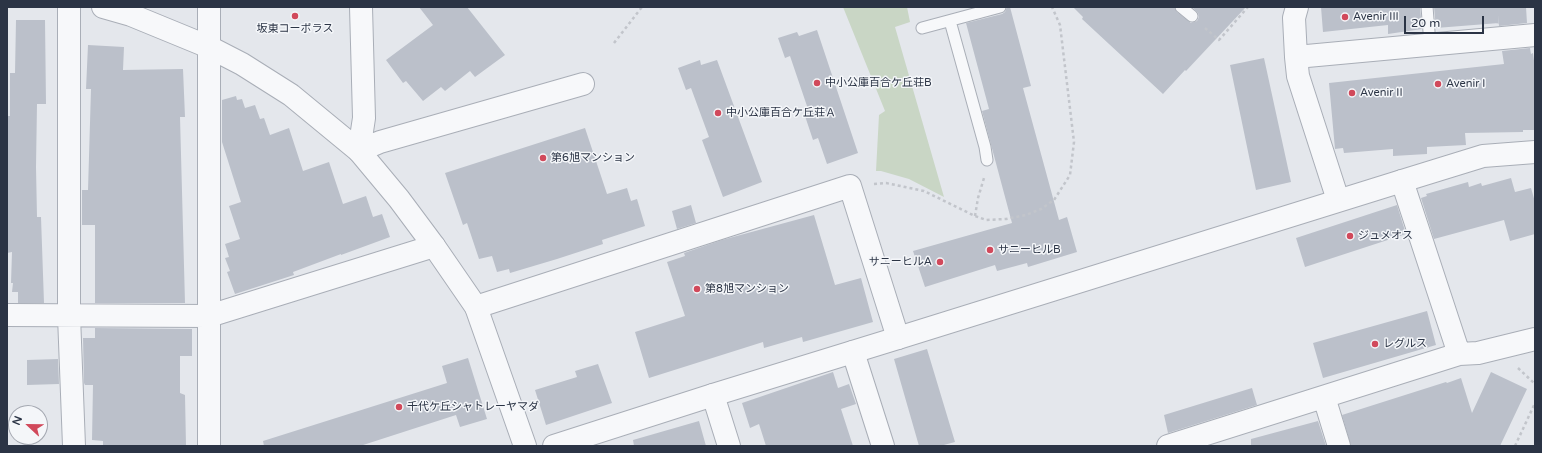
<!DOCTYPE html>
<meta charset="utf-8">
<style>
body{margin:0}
#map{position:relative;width:1542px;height:453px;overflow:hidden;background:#e4e7ec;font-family:"Varela Round",sans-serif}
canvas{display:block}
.frame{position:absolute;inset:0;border:8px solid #2b3445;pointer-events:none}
.north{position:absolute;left:8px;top:405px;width:40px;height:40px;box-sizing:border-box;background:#f4f6f9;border:1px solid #a4a8b1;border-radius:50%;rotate:292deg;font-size:11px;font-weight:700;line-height:16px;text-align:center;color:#2b3445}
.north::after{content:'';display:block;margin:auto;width:14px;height:18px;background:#d1495b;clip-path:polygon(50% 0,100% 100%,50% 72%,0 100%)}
.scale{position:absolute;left:1404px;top:16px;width:80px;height:18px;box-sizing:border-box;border:2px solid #2b3445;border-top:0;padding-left:5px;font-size:12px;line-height:14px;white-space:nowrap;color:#2b3445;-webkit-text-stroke:3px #f4f6f9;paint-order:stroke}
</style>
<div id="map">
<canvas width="1542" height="453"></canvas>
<div class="frame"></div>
<div class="north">N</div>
<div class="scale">20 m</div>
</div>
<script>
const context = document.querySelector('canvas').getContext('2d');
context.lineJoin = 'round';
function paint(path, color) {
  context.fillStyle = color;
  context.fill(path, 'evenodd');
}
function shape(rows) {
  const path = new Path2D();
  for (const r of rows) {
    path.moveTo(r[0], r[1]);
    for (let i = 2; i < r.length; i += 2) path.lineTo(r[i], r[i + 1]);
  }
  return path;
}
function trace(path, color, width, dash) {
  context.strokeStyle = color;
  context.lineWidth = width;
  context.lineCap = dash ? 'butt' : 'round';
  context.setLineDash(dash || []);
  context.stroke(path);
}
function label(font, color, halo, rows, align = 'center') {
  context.font = font + ' "Varela Round","Noto Sans JP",sans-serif';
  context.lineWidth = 3;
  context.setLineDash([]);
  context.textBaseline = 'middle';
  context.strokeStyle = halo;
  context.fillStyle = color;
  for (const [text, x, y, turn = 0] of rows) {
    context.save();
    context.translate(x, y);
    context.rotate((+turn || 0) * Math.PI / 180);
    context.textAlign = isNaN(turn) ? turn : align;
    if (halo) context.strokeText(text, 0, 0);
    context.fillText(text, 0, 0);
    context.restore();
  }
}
paint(shape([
 [843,7,907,7,910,22,895,27,944,197,909,179,881,171,876,171,879,115,885,111]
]), '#c9d6c5');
paint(shape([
 [419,7,467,7,505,55,475,77,470,71,445,91,441,87,423,101,406,81,403,83,386,60,433,25],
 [1007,7,1010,7,1031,86,1023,88,1059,220,1067,217,1077,252,1028,267,1027,263,997,271,995,265,925,287,913,251,1012,223,982,111,989,109,966,23,1002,14,1005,12],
 [1073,7,1174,7,1177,12,1191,23,1197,21,1199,17,1198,13,1192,7,1246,7,1186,71,1185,70,1163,94,1082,19,1083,17],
 [1321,7,1420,7,1422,29,1388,34,1388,25,1323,32],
 [1434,7,1526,7,1527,23,1499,26,1498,15,1499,23,1436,28],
 [16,20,45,20,46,104,37,104,36,167,37,217,41,217,44,303,18,303,18,292,12,292,13,283,11,283,12,252,7,253,7,116,10,116,10,73,15,73],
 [817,30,858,153,827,164,818,138,813,140,803,110,808,109,790,56,785,58,778,38,797,32,799,36],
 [88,45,124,47,123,70,183,69,185,117,180,117,185,303,95,303,95,225,82,225,82,190,88,190,91,89,86,89],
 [1530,48,1531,54,1533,53,1535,68,1535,130,1523,130,1523,132,1465,133,1466,145,1427,147,1427,154,1393,156,1393,149,1344,153,1343,148,1335,149,1329,83,1504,64,1502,51],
 [1264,58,1291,182,1256,190,1230,65],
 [700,60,701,65,717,60,762,182,723,197,702,140,709,137,691,88,686,90,678,68],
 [236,96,237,100,242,99,245,108,255,105,260,119,264,118,270,135,289,128,303,171,329,162,343,204,366,196,373,217,382,214,390,237,341,255,341,254,293,272,294,275,235,294,227,272,230,271,225,258,229,257,225,244,240,239,229,206,241,202,222,142,222,100],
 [585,128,607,194,627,188,631,201,637,199,645,226,602,240,603,244,557,259,510,273,509,269,497,272,492,256,479,259,467,223,463,225,445,173],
 [1511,178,1515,192,1531,188,1535,202,1535,234,1510,241,1504,220,1434,239,1421,198,1427,196,1426,194,1468,182,1469,187,1481,183,1482,186],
 [691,205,696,223,677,229,672,211],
 [1397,205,1406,234,1305,267,1296,238],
 [814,215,835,285,861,278,873,322,803,342,802,337,764,348,763,342,649,378,635,332,685,316,667,262,685,256,684,253,722,240],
 [1427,311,1436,345,1323,378,1313,343],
 [95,328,192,329,192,356,180,356,180,393,185,395,186,446,103,446,103,441,92,440,93,385,85,385,84,383,83,338,95,338],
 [927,349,955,442,940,446,919,446,894,359],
 [468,358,487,419,460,427,456,415,360,446,264,446,263,441,447,383,442,366],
 [58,359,59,384,27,385,27,360],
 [598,364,612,403,546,425,535,390,577,377,575,371],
 [833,372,838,388,849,384,856,404,841,409,853,446,766,446,759,424,750,428,742,403],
 [1491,372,1527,389,1500,446,1351,446,1342,415,1446,382,1447,383,1461,378,1472,413],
 [1252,388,1257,405,1168,433,1164,415],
 [699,421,706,446,634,446,633,440],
 [1318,421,1326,446,1251,446,1251,439]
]), '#bbc0ca');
const service = shape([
 [1181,7,1192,16],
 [1427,7,1430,44],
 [950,21,985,147,987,160],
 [922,28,1000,7]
]);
const minor = shape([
 [69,7,69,316,74,446],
 [1297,7,1294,18,1296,57,1298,76,1338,200],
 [1296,57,1535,35],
 [359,151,380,142,583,84],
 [359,151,364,118,361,7],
 [476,307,850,186,898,338],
 [7,315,209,316,434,246],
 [853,352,883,446],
 [1459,354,1402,181,1483,156,1535,152],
 [713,395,729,446],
 [1324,397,1339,446],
 [209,446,209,7],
 [1168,446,1459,354,1478,353,1535,339]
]);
const tertiary = shape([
 [103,7,131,15,209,47,242,64,291,95,359,151,399,199,434,246,476,307,525,446],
 [554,446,713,395,898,338,1402,181]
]);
trace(service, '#a9aeb7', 13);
trace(minor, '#a9aeb7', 24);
trace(tertiary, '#a9aeb7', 24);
trace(shape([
 [1205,28,1219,40,1248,7],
 [614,43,642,7],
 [874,184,886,183,924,191,975,216,986,220,1006,219,1026,215,1041,209,1054,200,1070,175,1074,142,1060,25,1052,7],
 [975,216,978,198,984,178],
 [1518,368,1535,384],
 [1515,446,1535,403]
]), '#c2c5cb', 2.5, [3, 3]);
trace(service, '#f7f8fa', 11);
trace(minor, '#f7f8fa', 22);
trace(tertiary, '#f7f8fa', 22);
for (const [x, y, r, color] of [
 [295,16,4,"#d1495b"],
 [1345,17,4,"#d1495b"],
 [817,83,4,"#d1495b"],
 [1438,84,4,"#d1495b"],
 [1352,93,4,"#d1495b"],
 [718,113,4,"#d1495b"],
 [543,158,4,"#d1495b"],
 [1350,236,4,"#d1495b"],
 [990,250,4,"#d1495b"],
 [940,262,4,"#d1495b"],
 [697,289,4,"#d1495b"],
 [1375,344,4,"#d1495b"],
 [399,407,4,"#d1495b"]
]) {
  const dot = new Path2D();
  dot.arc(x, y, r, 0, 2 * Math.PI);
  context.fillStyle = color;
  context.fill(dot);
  trace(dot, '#f4f6f9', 1.5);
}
label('11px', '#2b3445', '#f4f6f9', [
 ["Avenir III",1353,17],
 ["坂東コーポラス",295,29,"center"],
 ["中小公庫百合ケ丘荘B",825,83],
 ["Avenir I",1446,84],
 ["Avenir II",1360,93],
 ["中小公庫百合ケ丘荘Ａ",726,113],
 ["第6旭マンション",551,158],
 ["ジュメオス",1358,236],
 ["サニーヒルB",998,250],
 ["サニーヒルA",932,262,"right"],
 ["第8旭マンション",705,289],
 ["レグルス",1383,344],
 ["千代ケ丘シャトレーヤマダ",407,407]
], 'left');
</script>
